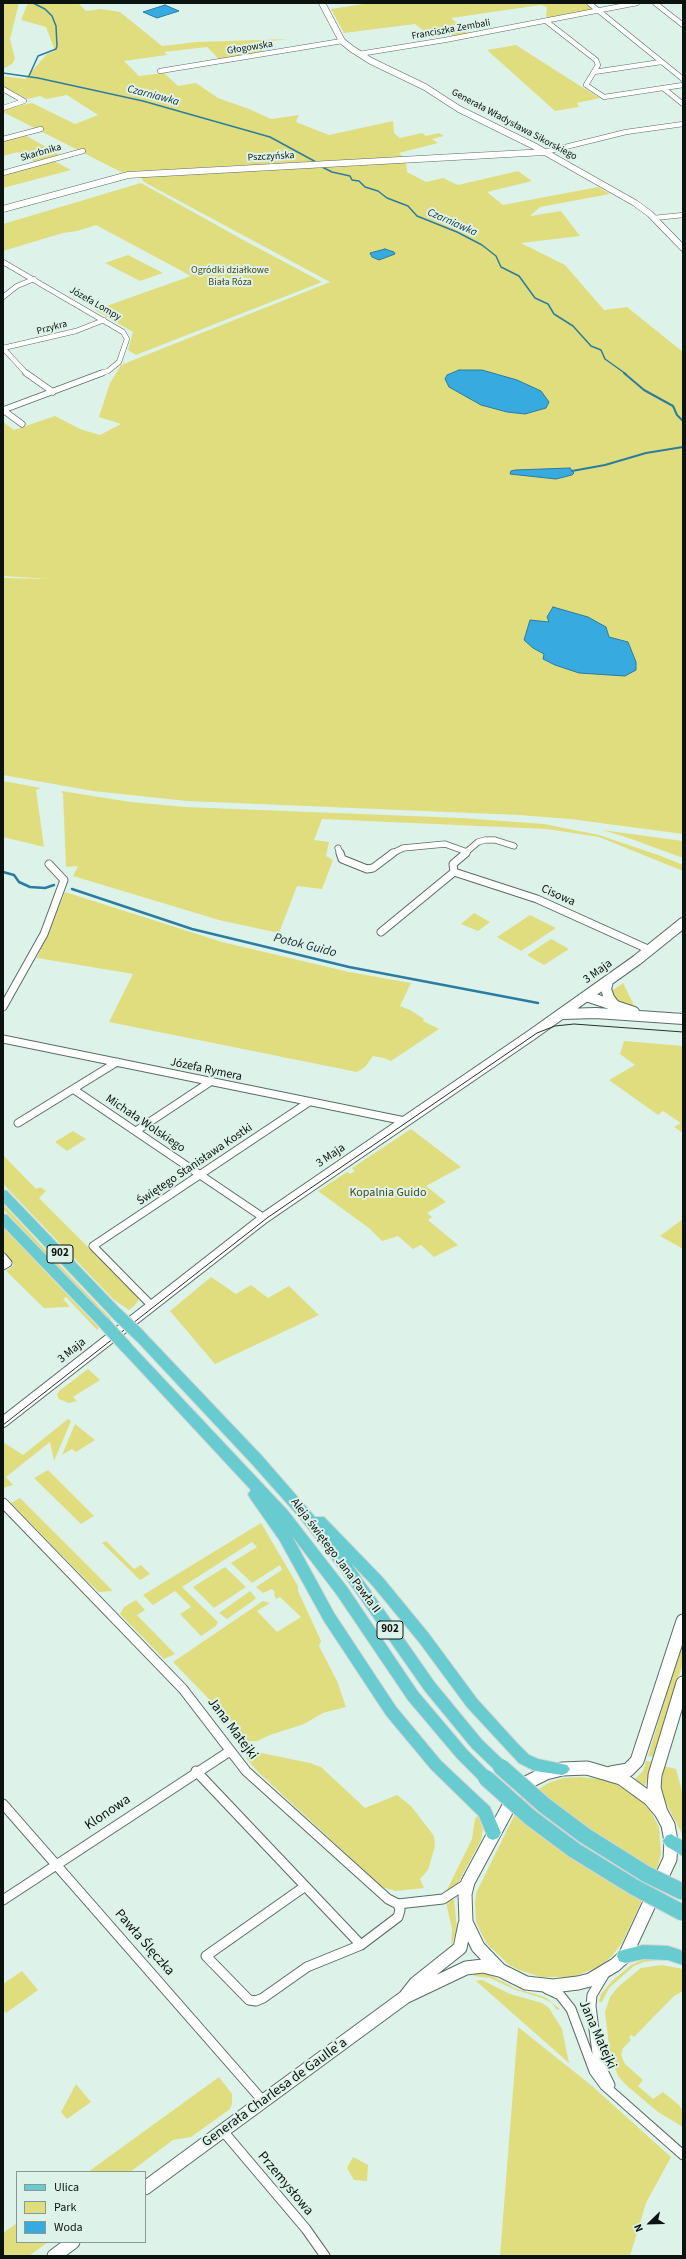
<!DOCTYPE html>
<meta charset="utf-8">
<style>
body{margin:0}
#map{position:relative;width:686px;height:2259px;overflow:hidden;background:#ddf3ea;font-family:"Source Sans 3",sans-serif}
canvas{display:block}
.frame{position:absolute;inset:0;border:4px solid #0b1310;pointer-events:none}
.legend{position:absolute;left:16px;top:2171px;width:130px;height:72px;box-sizing:border-box;background:#ddf3ea;border:1px solid #899993;margin:0;padding:5px 7px;list-style:none;font-size:12px;color:#0b1310}
.legend li{display:flex;align-items:center;gap:8px;height:20px}
.legend b{width:20px;border:1px solid #899993}
.north{position:absolute;left:630px;top:2203px;width:40px;height:40px;-webkit-text-stroke:3px #ddf3ea;paint-order:stroke;rotate:247deg;font-size:11px;font-weight:700;line-height:16px;text-align:center;color:#0b1310}
.north::after{content:'';display:block;margin:auto;width:14px;height:18px;background:#0b1310;clip-path:polygon(50% 0,100% 100%,50% 72%,0 100%)}
</style>
<div id="map">
<canvas width="686" height="2259"></canvas>
<div class="frame"></div>
<ul class="legend">
<li><b style="height:5px;background:#68cbd0"></b>Ulica</li>
<li><b style="height:11px;background:#e0dd7e"></b>Park</li>
<li><b style="height:11px;background:#37aadf"></b>Woda</li>
</ul>
<div class="north">N</div>
</div>
<script>
const context = document.querySelector('canvas').getContext('2d');
context.lineJoin = 'round';
function paint(path, color) {
  context.fillStyle = color;
  context.fill(path, 'evenodd');
}
function shape(rows) {
  const path = new Path2D();
  for (const r of rows) {
    path.moveTo(r[0], r[1]);
    for (let i = 2; i < r.length; i += 2) path.lineTo(r[i], r[i + 1]);
  }
  return path;
}
function trace(path, color, width, dash) {
  context.strokeStyle = color;
  context.lineWidth = width;
  context.lineCap = dash ? 'butt' : 'round';
  context.setLineDash(dash || []);
  context.stroke(path);
}
function label(font, color, halo, rows, align = 'center') {
  context.font = font + ' "Source Sans 3",sans-serif';
  context.lineWidth = 4;
  context.setLineDash([]);
  context.textBaseline = 'middle';
  context.strokeStyle = halo;
  context.fillStyle = color;
  for (const [text, x, y, turn = 0] of rows) {
    context.save();
    context.translate(x, y);
    context.rotate((+turn || 0) * Math.PI / 180);
    context.textAlign = isNaN(turn) ? turn : align;
    if (halo) context.strokeText(text, 0, 0);
    context.fillText(text, 0, 0);
    context.restore();
  }
}
paint(shape([
 [4,3,19,3,10,39,15,59,12,64,3,69],
 [28,3,78,3,86,11,101,9,120,12,162,46,196,42,288,39,255,43,265,52,220,60,207,47,164,52,167,55,124,61,139,76,164,73,178,86,196,83,218,98,249,109,271,119,299,115,296,122,329,135,393,121,394,133,400,138,422,133,426,136,439,133,444,136,432,139,438,143,399,153,403,157,121,172,3,112,3,109,32,103,75,124,98,115,67,95,46,99,40,96,28,99,3,87,3,76,25,79,47,54,55,51,46,27,21,20],
 [370,3,586,3,592,10,548,19,546,15,547,7,541,5,451,18,469,34,454,37,449,32,429,35,415,24,344,33,331,9],
 [516,45,577,84,600,98,577,103,579,107,555,111,487,50],
 [25,135,60,155,35,162,18,152,3,156,3,141],
 [54,161,71,170,3,188,3,175],
 [406,162,407,172,426,182,443,178,458,185,518,171,532,181,487,192,503,205,598,187,610,194,540,207,530,216,561,211,580,236,521,243,565,265,604,310,627,307,683,352,683,834,570,819,519,815,187,801,93,791,3,775,3,578,50,579,3,576,3,422,14,430,55,416,80,429,100,435,121,424,99,417,110,383,121,365,330,282,144,182,140,176],
 [141,183,247,242,322,282,136,355,128,350,133,332,95,310,191,276,96,225,77,231,63,233,3,251,3,224],
 [128,255,163,273,140,281,105,263],
 [3,781,41,788,36,790,44,847,3,837],
 [61,791,131,802,185,807,462,818,544,824,599,835,661,856,683,865,683,871,599,837,547,829,322,819,314,840,329,842,326,856,333,860,322,889,297,886,279,933,219,920,73,876,78,866,66,867,63,794],
 [602,830,683,841,683,858,626,837],
 [65,892,222,942,349,972,411,983,400,1006,410,1010,424,1019,423,1021,439,1029,391,1061,384,1058,373,1056,365,1067,357,1072,109,1022,133,974,37,958],
 [474,913,490,922,478,931,461,924],
 [530,915,556,928,521,951,497,937],
 [551,939,569,949,544,965,527,955],
 [623,983,634,1005,628,1005,615,1000,612,991],
 [624,1041,683,1046,683,1133,674,1127,681,1123,663,1111,658,1115,609,1080,635,1065,620,1054],
 [411,1129,461,1167,426,1186,446,1202,427,1213,432,1217,428,1220,458,1245,434,1257,421,1245,413,1249,398,1236,382,1241,369,1228,318,1191,347,1172,350,1174,355,1171,352,1168],
 [73,1131,86,1139,67,1151,55,1142],
 [3,1155,36,1189,40,1187,46,1191,39,1198,138,1297,138,1301,134,1306,129,1310,114,1300,3,1184],
 [3,1204,51,1256,111,1319,109,1321,3,1209],
 [683,1219,683,1249,660,1236],
 [3,1227,99,1328,97,1330,66,1297,63,1299,70,1307,44,1308,6,1271,14,1265,3,1253],
 [211,1277,236,1294,251,1285,268,1298,289,1286,319,1315,215,1364,170,1311],
 [88,1369,100,1380,73,1397,77,1401,69,1403,59,1399,57,1395,59,1391],
 [68,1419,71,1421,54,1461,50,1442,6,1477,13,1485,3,1488,3,1442,23,1455],
 [75,1424,95,1440,76,1452,72,1449,62,1455],
 [48,1470,94,1516,81,1524,34,1478],
 [20,1498,112,1590,112,1591,99,1592,87,1581,11,1503],
 [261,1523,298,1586,298,1591,321,1641,319,1646,337,1681,346,1707,323,1713,304,1724,270,1735,257,1741,250,1741,238,1739,234,1733,235,1726,173,1662,263,1601,270,1603,257,1611,277,1632,301,1617,280,1597,276,1599,274,1594,275,1592,272,1589,263,1593,256,1587,282,1570,280,1565,252,1583,231,1563,257,1547,252,1542,182,1587,218,1622,216,1626,201,1636,180,1614,191,1607,175,1591,153,1605,143,1595],
 [106,1541,134,1569,141,1565,150,1574,140,1580,102,1543],
 [225,1567,246,1587,214,1608,193,1587],
 [250,1591,256,1598,254,1600,227,1619,219,1613],
 [136,1600,145,1610,137,1615,175,1654,164,1659,120,1614,124,1607],
 [683,1640,683,1663,653,1757,648,1756],
 [257,1752,310,1763,321,1767,365,1808,397,1795,411,1806,434,1836,435,1846,428,1870,420,1879,424,1888,396,1891,382,1887,258,1772,246,1758],
 [646,1761,652,1762,645,1786,635,1779,643,1771],
 [664,1766,676,1769,683,1795,683,1836,664,1799,661,1789],
 [580,1777,599,1779,616,1784,642,1801,652,1813,659,1828,661,1854,658,1866,622,1943,612,1956,599,1967,573,1977,541,1977,519,1970,508,1964,486,1943,476,1922,475,1903,476,1893,516,1812,524,1801,533,1793,548,1783,563,1778],
 [478,1815,483,1829,481,1840,457,1885,445,1894,472,1839,475,1819],
 [454,1899,457,1929,451,1946,452,1929,446,1902],
 [642,1960,659,1960,644,1962,634,1966,609,1988,602,2002,599,2002,601,1994,612,1981,631,1965],
 [662,1965,683,1969,683,1991,674,1996,634,2037,631,2035,629,2037,631,2040,623,2048,621,2055,625,2064,643,2080,638,2086,653,2099,663,2092,679,2105,683,2111,683,2127,658,2112,626,2085,618,2076,610,2054,605,2012,610,1997,618,1987,641,1968],
 [22,1971,38,1990,6,2013,3,2010,3,1984],
 [473,1974,488,1974,517,1989,545,1997,560,2009,557,2010,552,2003,542,1998,516,1990,490,1978,474,1976],
 [482,1980,510,1994,542,2003,549,2008,562,2029,569,2063,476,1981],
 [518,2027,591,2085,671,2157,646,2203,630,2256,500,2256],
 [219,2077,232,2094,232,2104,230,2109,191,2137,173,2140,130,2172,88,2172],
 [76,2084,91,2102,67,2119,61,2112],
 [353,2157,368,2165,367,2181,354,2180,347,2168],
 [17,2223,17,2242,48,2242,29,2256,3,2256,3,2233]
]), '#e0dd7e');
const water = shape([
 [165,5,179,11,157,18,143,12,165,5],
 [385,249,394,252,395,254,379,260,372,257,370,253,385,249],
 [459,370,482,370,517,380,541,391,549,402,546,408,525,414,507,412,481,405,449,387,445,379,447,375,459,370],
 [570,468,574,473,572,475,556,479,510,474,511,471,515,470,570,468],
 [553,607,588,617,606,627,609,637,628,642,636,662,636,670,625,676,579,673,555,665,543,659,544,654,533,648,524,640,530,620,549,622,547,617,553,607]
]);
paint(water, '#37aadf');
trace(water, '#2a7da1', 1);
trace(shape([
 [3,73,38,78,143,101,270,137,316,162],
 [29,76,38,56,56,49,57,46,56,26,52,16,45,9,33,3],
 [322,167,332,172,350,176,352,180,359,181,365,187,378,191,387,198,408,206,417,216,457,232,482,245,496,256,501,267,519,276,535,298,548,304,554,314,573,326,591,346,601,350,605,359,626,374]
]), '#2a7da1', 1.5);
trace(shape([
 [624,373,644,390,673,406,677,415,683,421],
 [572,471,605,465,646,453,683,447]
]), '#2a7da1', 2);
trace(shape([
 [3,872,14,875,19,882,30,887,45,888,54,885],
 [72,889,192,929,349,967,538,1003]
]), '#2a7da1', 2.5);
const streetFar3 = shape([
 [589,3,683,79],
 [655,3,683,25],
 [546,21,596,60,598,65,586,85,604,97,683,85],
 [359,54,445,40,637,3],
 [160,71,342,41],
 [594,72,661,62],
 [663,88,683,104],
 [3,89,24,101,3,108],
 [3,139,41,129],
 [545,152,626,132,683,124],
 [3,173,83,151],
 [654,218,683,215],
 [3,262,123,332,127,339,119,362,108,371,99,374],
 [3,297,17,286,34,279],
 [3,348,76,331,104,320],
 [3,348,27,374]
]);
const streetFar2 = shape([
 [26,373,53,392],
 [3,410,102,373],
 [3,410,22,424],
 [338,848,340,854],
 [391,854,403,848,445,844,467,852],
 [464,854,478,842,485,840,495,840,514,846]
]);
const streetFar1 = shape([
 [340,853,342,859,367,869,373,868,393,853],
 [454,872,537,899,650,950],
 [454,872,453,864,466,853],
 [381,932,454,872],
 [3,1007,44,934,64,880,49,864],
 [3,1039,405,1121],
 [73,1089,264,1218],
 [18,1123,117,1062],
 [136,1131,210,1082],
 [3,1257,8,1263,3,1266],
 [151,1305,93,1246,309,1102]
]);
const street = shape([
 [3,1503,183,1689,246,1771,388,1899,398,1904,443,1899,466,1884],
 [196,1771,361,1945],
 [3,1804,263,2101],
 [304,1887,206,1956,249,2000,256,2001,263,1998,307,1967,361,1945,398,1917,400,1910,398,1904],
 [3,1900,230,1751],
 [604,1975,592,1995,591,2006,598,2061,610,2085],
 [547,1989,560,1995,571,2009,594,2071,605,2086,683,2155],
 [223,2131,306,2229,325,2256]
]);
const secondaryFar2 = shape([
 [322,3,342,41,352,49,371,61,425,87,459,109,536,147,635,203,650,214,683,248],
 [3,209,128,175,545,152]
]);
const secondaryFar1 = shape([
 [608,981,606,989,609,998,616,1007],
 [586,996,634,1012],
 [563,1014,596,1013,683,1019],
 [3,1422,264,1218,530,1036,637,960,683,923]
]);
const secondary = shape([
 [587,1768,621,1778,650,1799,661,1812,668,1825,671,1841,670,1859,625,1956,615,1965,590,1980,578,1983,553,1986,526,1983,500,1970,478,1947,466,1922,465,1894,468,1882,517,1791,526,1783,546,1773,562,1769,587,1768],
 [611,1773,628,1770,637,1761,683,1621],
 [660,1809,654,1788,655,1775,683,1683],
 [405,1997,466,1968,483,1966,499,1970],
 [145,2188,405,1997,416,1983,460,1948,465,1924],
 [54,2256,73,2242]
]);
const primary = shape([
 [3,1190,7,1191,122,1311,123,1314,122,1317,112,1317,3,1202,3,1190],
 [3,1214,7,1215,110,1321,111,1324,110,1327,100,1327,3,1226,3,1214],
 [140,1331,145,1333,262,1456,315,1517,324,1517,383,1578,429,1634,477,1699,516,1742,529,1755,538,1759,567,1765,570,1769,567,1773,562,1775,535,1771,519,1763,467,1707,419,1642,373,1586,351,1563,435,1683,482,1740,506,1763,509,1767,506,1771,501,1773,496,1771,472,1748,425,1691,341,1571,300,1518,252,1464,135,1339,133,1336,135,1333,140,1331],
 [126,1342,131,1344,288,1511,347,1587,418,1692,467,1750,491,1774,494,1778,491,1782,486,1784,481,1782,457,1758,408,1700,337,1595,292,1536,334,1613,396,1707,441,1761,490,1807,501,1833,498,1838,493,1840,488,1838,479,1816,431,1769,386,1715,324,1621,280,1541,250,1498,248,1494,251,1490,121,1350,119,1347,121,1344,126,1342],
 [671,1834,683,1841,683,1856,666,1846,663,1841,666,1836,671,1834],
 [643,1945,668,1946,683,1951,683,1965,668,1960,643,1959,625,1963,619,1961,617,1956,619,1951,643,1945]
]);
trace(streetFar3, '#596c65', 5.5);
trace(streetFar2, '#596c65', 7);
trace(streetFar1, '#596c65', 9);
trace(street, '#596c65', 11);
trace(secondaryFar2, '#596c65', 7);
trace(secondaryFar1, '#596c65', 12);
trace(secondary, '#596c65', 15);
trace(primary, '#d3d5d4', 2);
trace(streetFar3, '#fff', 4.5);
trace(streetFar2, '#fff', 5.5);
trace(streetFar1, '#fff', 7);
trace(street, '#fff', 9);
trace(secondaryFar2, '#fff', 6);
trace(secondaryFar1, '#fff', 10);
trace(secondary, '#fff', 13);
paint(primary, '#68cbd0');
trace(shape([
 [3,1425,267,1218,537,1033,555,1026,574,1024,683,1032]
]), '#27312d', 1);
const primaryBridgeFar1 = shape([
 [117,1314,140,1336],
 [105,1324,126,1347]
]);
const primaryBridge = shape([
 [501,1767,544,1805,584,1835,646,1874,683,1892],
 [486,1778,531,1818,574,1850,634,1887,683,1913]
]);
trace(primaryBridgeFar1, '#d3d5d4', 14, []);
trace(primaryBridge, '#d3d5d4', 18, []);
trace(primaryBridgeFar1, '#68cbd0', 12);
trace(primaryBridge, '#68cbd0', 16);
label('10px', '#0b1310', '#ddf3ea', [
 ["Franciszka Zembali",451,30,-10],
 ["Głogowska",250,48,-9],
 ["Generała Władysława Sikorskiego",514,125,28],
 ["Skarbnika",41,153,-16],
 ["Pszczyńska",271,157,-3],
 ["Józefa Lompy",95,304,30],
 ["Przykra",52,328,-15]
]);
label('10px', '#48461b', '#ddf3ea', [
 ["Ogródki działkowe",230,271],
 ["Biała Róza",230,283]
]);
label('italic 11px', '#192c37', '#ddf3ea', [
 ["Czarniawka",153,96,15],
 ["Czarniawka",452,223,24]
]);
for (const [x, y, w] of [
 [60,1254,26],
 [390,1630,26]
]) {
  const box = new Path2D();
  box.roundRect(x - w / 2, y - 9, w, 18, 3);
  context.fillStyle = '#ddf3ea';
  context.fill(box);
  trace(box, '#0b1310', 1);
}
label('bold 11px', '#0b1310', null, [
 ["902",60,1254],
 ["902",390,1630]
]);
label('12px', '#0b1310', '#ddf3ea', [
 ["Cisowa",558,896,24],
 ["3 Maja",598,972,-36],
 ["Józefa Rymera",206,1070,12],
 ["Michała Wolskiego",145,1124,34],
 ["3 Maja",331,1156,-34],
 ["Świętego Stanisława Kostki",195,1165,-34],
 ["3 Maja",72,1351,-39],
 ["Aleja świętego Jana Pawła II",335,1556,53]
]);
label('12px', '#48461b', '#ddf3ea', [
 ["Kopalnia Guido",388,1193]
]);
label('italic 13px', '#192c37', '#ddf3ea', [
 ["Potok Guido",305,946,14]
]);
label('14px', '#0b1310', '#ddf3ea', [
 ["Jana Matejki",232,1729,53],
 ["Klonowa",108,1813,-34],
 ["Pawła Ślęczka",144,1943,49],
 ["Jana Matejki",597,2035,66],
 ["Generała Charlesa de Gaulle'a",275,2093,-36],
 ["Przemysłowa",285,2184,50]
]);
</script>
